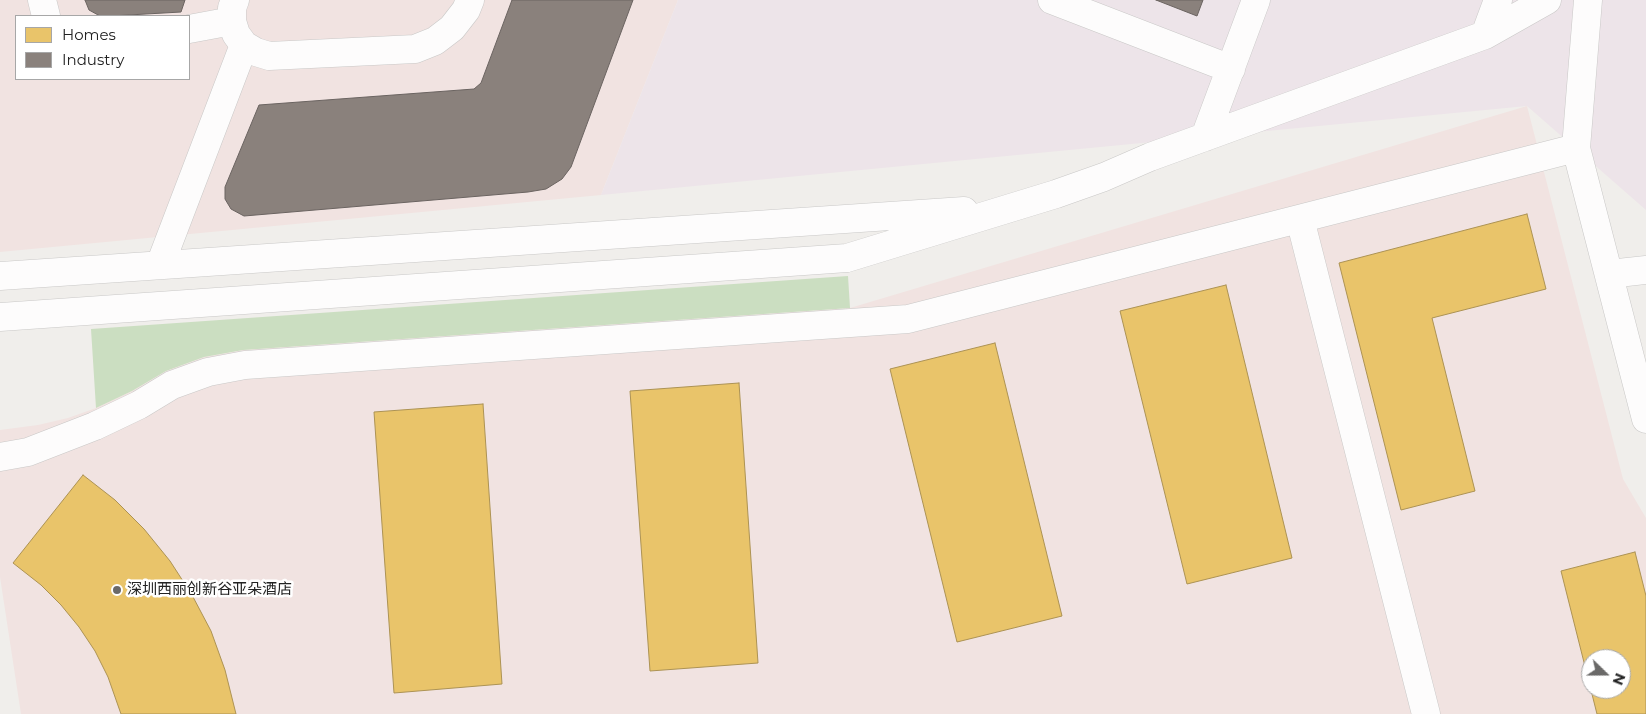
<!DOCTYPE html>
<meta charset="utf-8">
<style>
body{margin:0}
#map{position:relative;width:1646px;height:714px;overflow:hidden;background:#f0eeeb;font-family:Montserrat,sans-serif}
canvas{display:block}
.legend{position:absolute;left:15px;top:15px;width:175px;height:65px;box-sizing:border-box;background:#fff;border:1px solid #a7a7a7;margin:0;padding:6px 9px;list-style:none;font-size:15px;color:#222}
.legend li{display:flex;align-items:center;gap:10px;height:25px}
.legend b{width:25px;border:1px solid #a7a7a7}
.north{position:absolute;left:1581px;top:649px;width:50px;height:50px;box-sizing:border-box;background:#fff;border:1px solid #a7a7a7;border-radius:50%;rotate:112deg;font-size:14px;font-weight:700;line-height:20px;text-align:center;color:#222}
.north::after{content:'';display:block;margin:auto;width:18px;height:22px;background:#6a6968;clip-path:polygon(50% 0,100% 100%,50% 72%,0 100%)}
</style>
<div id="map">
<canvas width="1646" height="714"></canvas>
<ul class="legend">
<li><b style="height:14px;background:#e9c46a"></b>Homes</li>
<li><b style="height:14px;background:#8a817c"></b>Industry</li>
</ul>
<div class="north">N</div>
</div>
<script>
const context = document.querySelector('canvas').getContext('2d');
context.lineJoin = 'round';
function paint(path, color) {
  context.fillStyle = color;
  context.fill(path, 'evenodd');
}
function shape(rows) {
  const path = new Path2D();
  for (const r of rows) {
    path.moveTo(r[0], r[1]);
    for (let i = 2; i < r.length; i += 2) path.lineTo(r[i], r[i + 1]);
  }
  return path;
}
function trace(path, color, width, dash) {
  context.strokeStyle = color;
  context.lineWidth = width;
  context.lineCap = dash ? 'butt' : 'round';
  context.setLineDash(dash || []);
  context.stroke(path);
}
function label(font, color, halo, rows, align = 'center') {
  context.font = font + ' Montserrat,"Noto Sans SC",sans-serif';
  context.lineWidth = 5;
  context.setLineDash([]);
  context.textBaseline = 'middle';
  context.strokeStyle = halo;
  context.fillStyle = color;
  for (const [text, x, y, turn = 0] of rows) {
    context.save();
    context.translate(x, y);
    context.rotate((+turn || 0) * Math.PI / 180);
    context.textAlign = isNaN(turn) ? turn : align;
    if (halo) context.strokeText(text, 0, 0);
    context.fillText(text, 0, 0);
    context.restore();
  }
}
paint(shape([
 [0,0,678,0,601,195,0,252],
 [16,16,189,16,189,79,16,79],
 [1527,106,1623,479,1646,518,1646,714,21,714,0,577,0,430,38,425,68,418,96,408,132,391,166,371,204,357,243,350,850,308],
 [1591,659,1621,659,1621,689,1591,689]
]), '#f1e3e1');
paint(shape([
 [678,0,1646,0,1646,210,1527,106,601,195]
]), '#ede4e9');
paint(shape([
 [848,276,850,308,243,350,204,357,166,371,132,391,96,408,91,329]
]), '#cbdec1');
const homes = shape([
 [1527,214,1546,289,1432,318,1475,491,1401,510,1339,263,1527,214],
 [1226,285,1292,558,1187,584,1120,311,1226,285],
 [995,343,1062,616,957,642,890,369,995,343],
 [739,383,758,663,650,671,630,391,739,383],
 [483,404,502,684,394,693,374,412,483,404],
 [83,475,115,500,144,529,170,561,192,595,211,631,225,670,236,714,121,714,108,677,95,651,79,627,61,605,41,585,13,563,83,475],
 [1635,552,1646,596,1646,714,1597,714,1561,571,1635,552],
 [1591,659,1621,659,1621,689,1591,689,1591,659]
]);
paint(homes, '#e9c46a');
trace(homes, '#ad9354', 1);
const industry = shape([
 [85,0,185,0,181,12,111,16,100,16,89,10,85,0],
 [512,0,633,0,571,167,562,179,546,189,528,192,244,216,231,209,225,199,225,187,259,105,474,89,481,83,512,0],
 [1156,0,1203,0,1197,16,1156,0]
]);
paint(industry, '#8a817c');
trace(industry, '#6b6461', 1);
const minor = shape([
 [42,0,46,16],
 [235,0,232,8,232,21,236,34,244,45,256,52,269,56,415,49,435,41,452,28,466,10,470,0],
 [1052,0,1231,69],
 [1588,0,1576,148,1646,419],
 [189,29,232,21],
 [1485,35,1498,0],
 [1205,137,1256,0],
 [1300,219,1426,714],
 [160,265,244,45],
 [1609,274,1646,270],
 [0,276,964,211],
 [0,317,847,258,1056,194,1104,177,1150,157,1485,35,1547,0],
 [0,457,28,452,95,426,139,405,172,385,208,372,245,365,908,319,1576,148]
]);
trace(minor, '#c9c8c7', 29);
trace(minor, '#fdfcfc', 28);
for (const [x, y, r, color] of [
 [117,590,5,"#6a6968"]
]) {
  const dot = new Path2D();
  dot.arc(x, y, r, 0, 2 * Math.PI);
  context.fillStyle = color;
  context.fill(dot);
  trace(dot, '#fff', 2);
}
label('15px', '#222', '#fff', [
 ["深圳西丽创新谷亚朵酒店",127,590]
], 'left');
</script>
